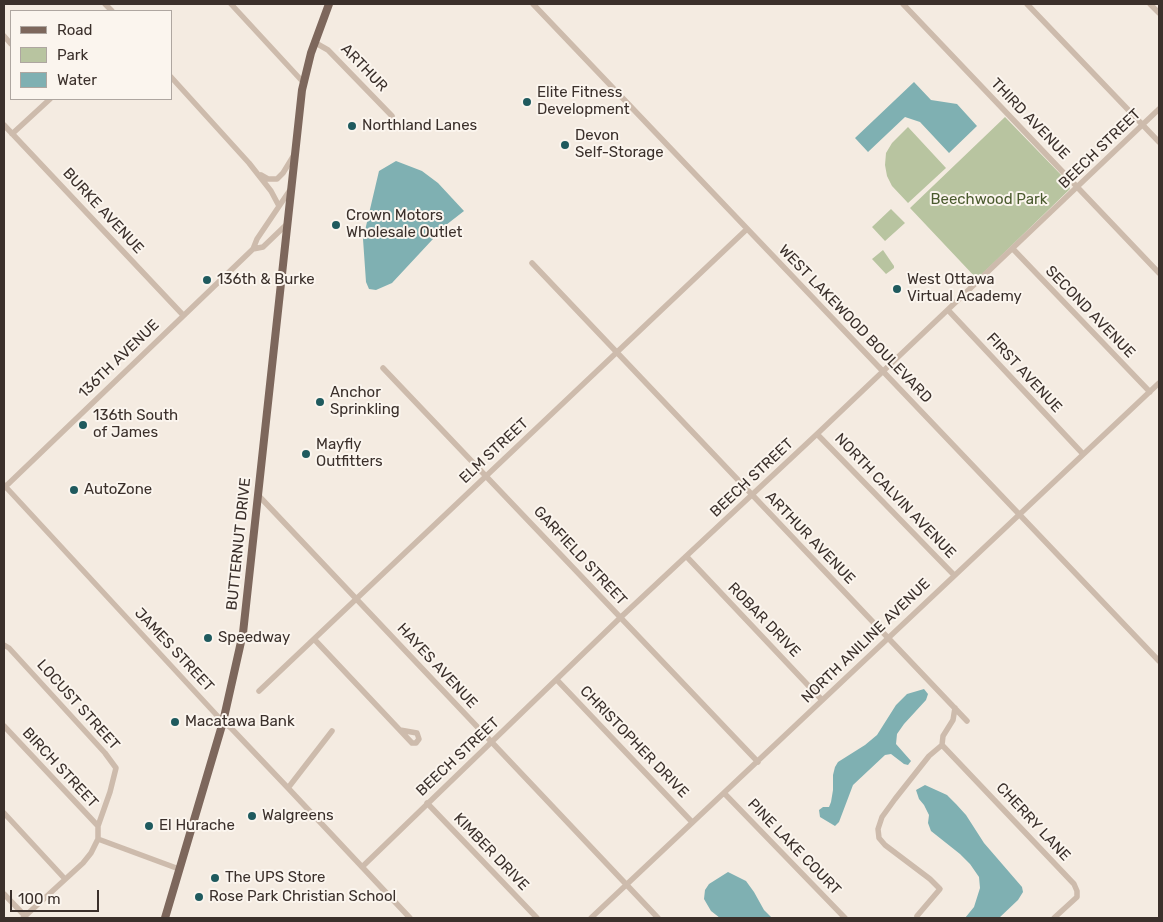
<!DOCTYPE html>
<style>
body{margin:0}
#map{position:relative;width:1163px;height:922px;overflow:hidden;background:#f4ebe1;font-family:Rubik,sans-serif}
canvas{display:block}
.frame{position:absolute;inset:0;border:5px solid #3b302b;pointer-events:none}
.legend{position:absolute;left:10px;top:10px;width:162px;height:90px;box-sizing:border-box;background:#fbf5ee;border:1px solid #aea6a0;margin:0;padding:6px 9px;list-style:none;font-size:15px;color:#3b302b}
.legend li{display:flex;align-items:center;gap:10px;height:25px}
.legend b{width:25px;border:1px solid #aea6a0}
.scale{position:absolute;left:10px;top:890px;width:89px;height:22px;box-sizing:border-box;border:2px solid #3b302b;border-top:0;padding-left:6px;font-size:15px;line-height:18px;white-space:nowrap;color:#3b302b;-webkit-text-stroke:4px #fbf5ee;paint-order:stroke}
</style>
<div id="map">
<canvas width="1163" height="922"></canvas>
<div class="frame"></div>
<ul class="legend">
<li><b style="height:6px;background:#7d675c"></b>Road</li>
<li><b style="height:14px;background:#b8c4a0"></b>Park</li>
<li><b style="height:14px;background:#7fb0b2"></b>Water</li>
</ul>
<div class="scale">100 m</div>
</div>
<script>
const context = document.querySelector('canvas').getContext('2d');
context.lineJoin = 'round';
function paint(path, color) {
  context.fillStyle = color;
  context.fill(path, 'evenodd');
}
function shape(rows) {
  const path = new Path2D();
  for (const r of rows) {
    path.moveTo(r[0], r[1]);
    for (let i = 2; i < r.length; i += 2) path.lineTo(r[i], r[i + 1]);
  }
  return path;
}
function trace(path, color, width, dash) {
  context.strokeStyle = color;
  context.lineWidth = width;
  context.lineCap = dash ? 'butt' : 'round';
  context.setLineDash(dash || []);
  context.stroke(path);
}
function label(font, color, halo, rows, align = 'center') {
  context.font = font + ' Rubik,sans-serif';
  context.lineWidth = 4;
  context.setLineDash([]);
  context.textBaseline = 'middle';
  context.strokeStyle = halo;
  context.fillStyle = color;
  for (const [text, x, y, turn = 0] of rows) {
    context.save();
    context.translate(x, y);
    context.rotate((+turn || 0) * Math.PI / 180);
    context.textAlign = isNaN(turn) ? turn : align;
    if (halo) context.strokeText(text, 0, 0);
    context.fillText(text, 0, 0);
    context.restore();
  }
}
paint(shape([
 [1005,117,1068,182,1070,189,977,279,910,208],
 [908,127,946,168,908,203,892,186,887,176,885,165,886,153,892,143],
 [891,209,905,223,885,241,872,227],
 [883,250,894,266,894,268,886,274,872,259]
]), '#b8c4a0');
paint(shape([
 [914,82,931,100,957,104,977,126,949,153,920,122,905,117,868,152,855,138],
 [396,161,422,171,438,183,464,211,446,225,392,283,376,290,369,289,366,282,363,239,379,171],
 [924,689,928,694,926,700,904,724,897,734,896,744,911,761,908,765,904,764,891,754,885,755,853,785,839,822,835,826,820,817,819,810,823,807,829,807,831,802,833,790,833,775,835,767,838,762,865,745,877,735,896,705,907,694],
 [925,785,947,795,956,804,966,815,984,843,1022,887,1023,892,1018,900,999,918,965,918,974,907,980,888,979,877,970,864,960,854,931,831,928,823,929,815,924,805,919,799,916,790],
 [728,872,746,881,754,892,764,910,772,918,720,918,711,911,704,899,705,890,709,884]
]), '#7fb0b2');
trace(shape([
 [105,4,112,11],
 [231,4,303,82],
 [533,4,1159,661],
 [903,4,1159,273],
 [1027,4,1159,142],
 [1150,4,1159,13],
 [4,36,11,44],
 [314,42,328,50,392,116],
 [171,77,249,163,271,191,279,206],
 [4,125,183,315],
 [12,134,50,99],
 [261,175,268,179,277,179,283,173,294,155],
 [253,249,263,247,287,224],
 [1013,249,1150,392],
 [532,263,967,721],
 [948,310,1083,454],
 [383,368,758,762],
 [817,434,954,575],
 [4,485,223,722,231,728,288,788,410,918],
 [4,488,253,249,257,239,290,190],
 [259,496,658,918],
 [687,557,822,700],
 [314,639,412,743,416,743,419,739,417,733,400,730],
 [4,645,9,648,105,753,116,768,110,792,98,826,98,839,91,853,83,863,23,918],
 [557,680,692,822],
 [259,691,747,229],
 [4,726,98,826],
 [942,745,1074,884,1077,891,1077,897,1054,918],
 [288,788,332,731],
 [724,793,845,918],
 [427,803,537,918],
 [4,813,65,879],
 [98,839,179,869],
 [362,867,621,617,817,434,1159,109],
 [4,894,25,916],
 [917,916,940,889,930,879,885,845,879,838,878,829,882,817,895,799,929,756,942,745,943,736,953,720,955,708],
 [591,918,1159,383]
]), '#cdbbac', 5.5);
trace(shape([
 [165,918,223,722,243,633,302,90,311,53,329,4]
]), '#7d675c', 8);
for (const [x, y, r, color] of [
 [527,102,5,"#1f5a5e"],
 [352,126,5,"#1f5a5e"],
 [565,145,5,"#1f5a5e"],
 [336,225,5,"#1f5a5e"],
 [207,280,5,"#1f5a5e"],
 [897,289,5,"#1f5a5e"],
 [320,402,5,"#1f5a5e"],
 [83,425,5,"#1f5a5e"],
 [306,454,5,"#1f5a5e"],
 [74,490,5,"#1f5a5e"],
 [208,638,5,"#1f5a5e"],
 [175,722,5,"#1f5a5e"],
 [252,816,5,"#1f5a5e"],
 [149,826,5,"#1f5a5e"],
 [215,878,5,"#1f5a5e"],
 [199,897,5,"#1f5a5e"]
]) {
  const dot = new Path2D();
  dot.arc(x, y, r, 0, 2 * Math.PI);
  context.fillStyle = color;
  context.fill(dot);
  trace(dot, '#fbf5ee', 2);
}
label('15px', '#3b302b', '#fbf5ee', [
 ["ARTHUR",364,68,46],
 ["THIRD AVENUE",1030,119,46],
 ["BEECH STREET",1100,149,-44],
 ["BURKE AVENUE",103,211,47],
 ["SECOND AVENUE",1090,312,46],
 ["WEST LAKEWOOD BOULEVARD",855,324,46],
 ["136TH AVENUE",119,359,-44],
 ["FIRST AVENUE",1024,373,47],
 ["ELM STREET",494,451,-43],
 ["BEECH STREET",752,478,-43],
 ["NORTH CALVIN AVENUE",895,496,46],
 ["ARTHUR AVENUE",810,538,46],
 ["BUTTERNUT DRIVE",239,544,-84],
 ["GARFIELD STREET",580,556,47],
 ["ROBAR DRIVE",764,620,46],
 ["NORTH ANILINE AVENUE",866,641,-44],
 ["JAMES STREET",174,650,47],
 ["HAYES AVENUE",437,666,47],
 ["LOCUST STREET",78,705,48],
 ["CHRISTOPHER DRIVE",634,742,46],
 ["BEECH STREET",458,757,-43],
 ["BIRCH STREET",60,768,47],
 ["CHERRY LANE",1033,822,47],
 ["PINE LAKE COURT",794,847,46],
 ["KIMBER DRIVE",491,852,46]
]);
label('15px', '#3b302b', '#fbf5ee', [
 ["Elite Fitness",537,93],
 ["Development",537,110],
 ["Northland Lanes",362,126],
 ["Devon",575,136],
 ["Self-Storage",575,153],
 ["Crown Motors",346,216],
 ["Wholesale Outlet",346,233],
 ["136th & Burke",217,280],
 ["West Ottawa",907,280],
 ["Virtual Academy",907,297],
 ["Anchor",330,393],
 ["Sprinkling",330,410],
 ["136th South",93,416],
 ["of James",93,433],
 ["Mayfly",316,445],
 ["Outfitters",316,462],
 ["AutoZone",84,490],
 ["Speedway",218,638],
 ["Macatawa Bank",185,722],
 ["Walgreens",262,816],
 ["El Hurache",159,826],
 ["The UPS Store",225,878],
 ["Rose Park Christian School",209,897]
], 'left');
label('15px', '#4a5a2e', '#fbf5ee', [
 ["Beechwood Park",989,200]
]);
</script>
